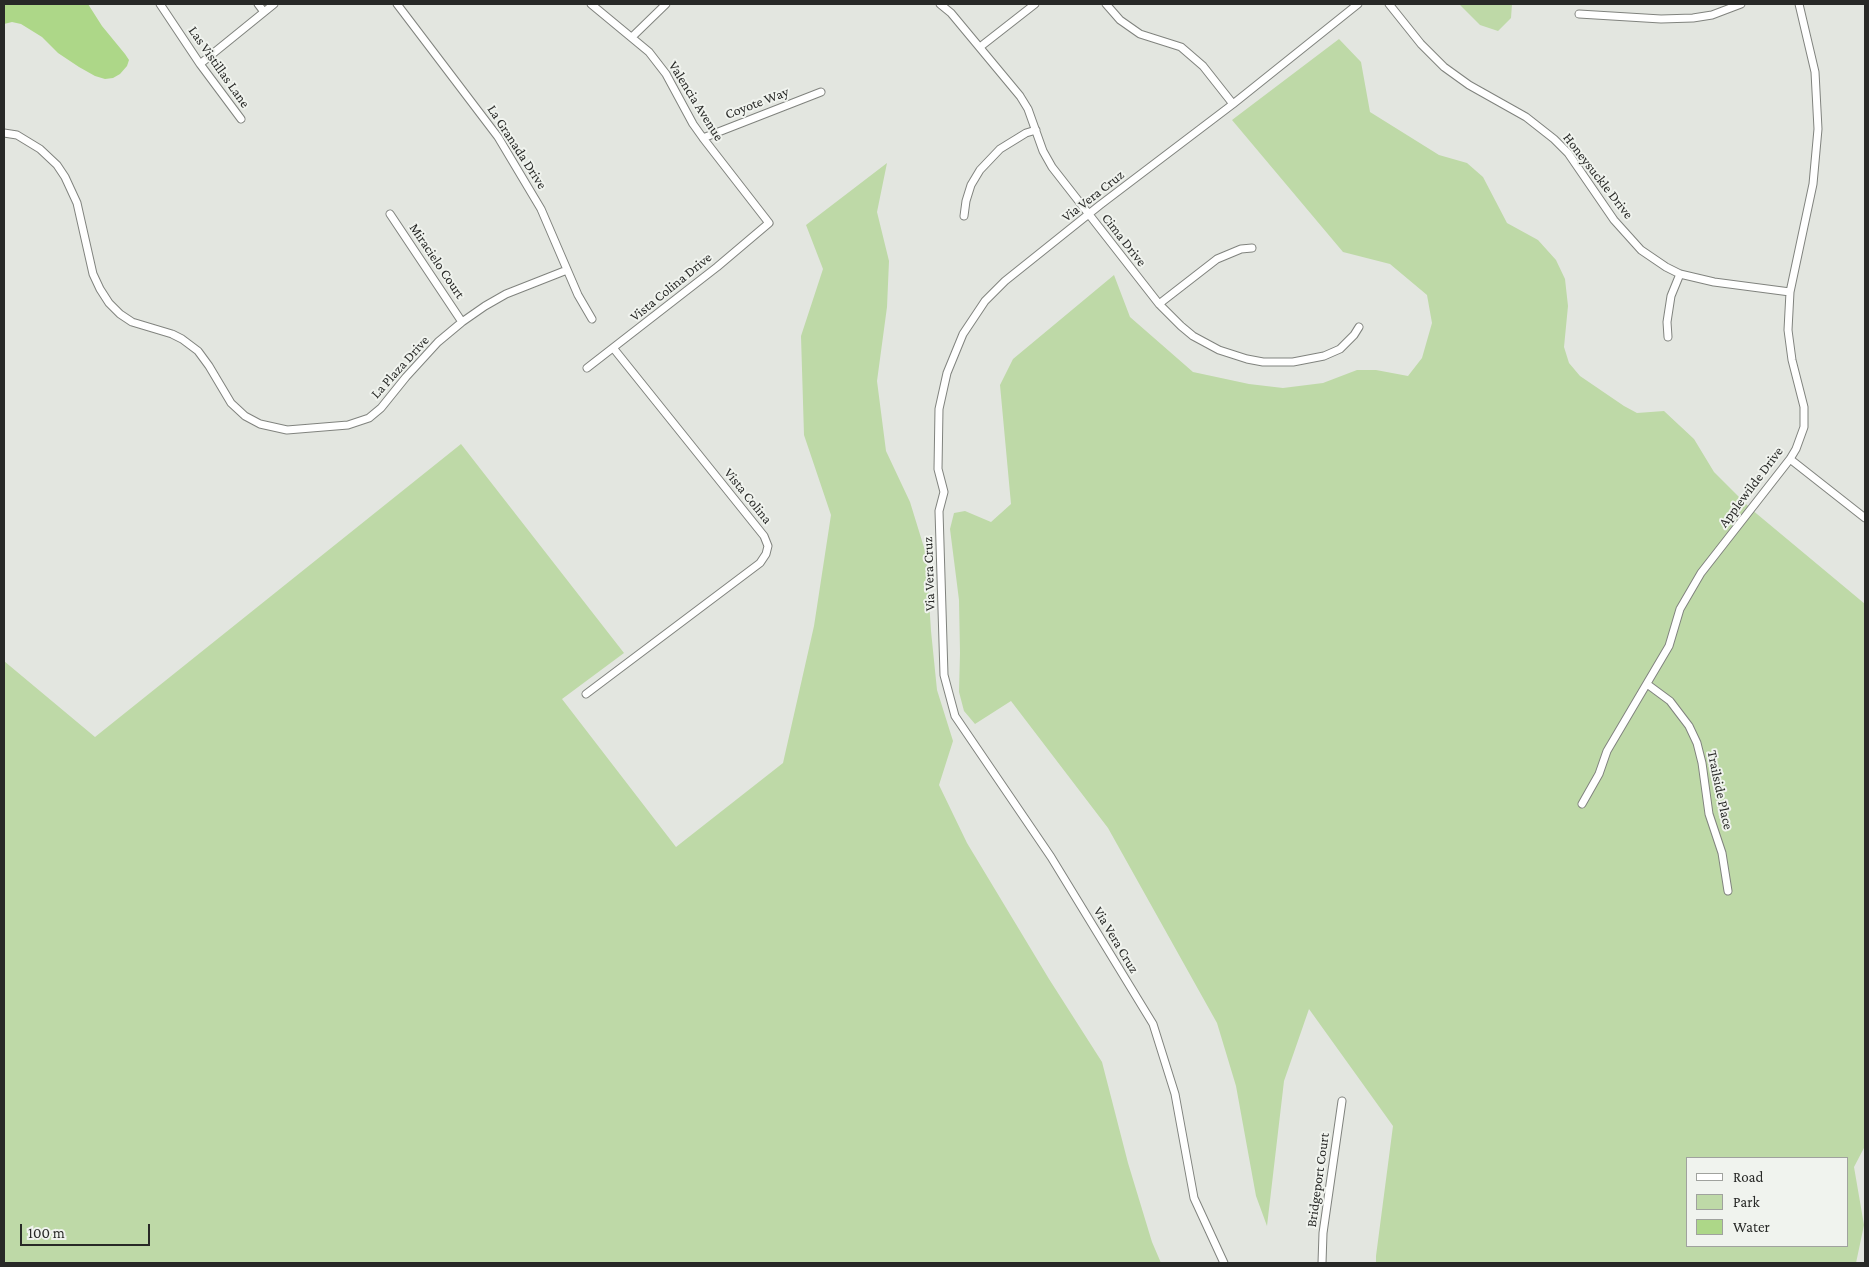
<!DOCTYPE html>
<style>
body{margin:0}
#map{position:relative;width:1869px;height:1267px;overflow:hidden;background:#e3e6e0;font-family:"Crimson Pro",serif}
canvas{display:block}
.frame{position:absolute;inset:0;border:5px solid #282927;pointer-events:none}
.legend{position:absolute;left:1686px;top:1157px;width:162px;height:90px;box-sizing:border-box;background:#f0f3ee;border:1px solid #a0a29e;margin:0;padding:6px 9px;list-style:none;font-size:15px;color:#282927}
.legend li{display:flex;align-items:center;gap:10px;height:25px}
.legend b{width:25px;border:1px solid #a0a29e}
.scale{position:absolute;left:20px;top:1224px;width:130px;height:22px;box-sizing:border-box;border:2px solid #282927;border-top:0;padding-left:6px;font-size:15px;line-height:18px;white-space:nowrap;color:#282927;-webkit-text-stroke:4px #f0f3ee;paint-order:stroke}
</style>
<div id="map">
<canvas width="1869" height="1267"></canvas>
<div class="frame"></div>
<ul class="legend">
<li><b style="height:6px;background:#fff"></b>Road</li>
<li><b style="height:14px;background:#bed9a7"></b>Park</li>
<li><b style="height:14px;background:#add788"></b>Water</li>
</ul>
<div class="scale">100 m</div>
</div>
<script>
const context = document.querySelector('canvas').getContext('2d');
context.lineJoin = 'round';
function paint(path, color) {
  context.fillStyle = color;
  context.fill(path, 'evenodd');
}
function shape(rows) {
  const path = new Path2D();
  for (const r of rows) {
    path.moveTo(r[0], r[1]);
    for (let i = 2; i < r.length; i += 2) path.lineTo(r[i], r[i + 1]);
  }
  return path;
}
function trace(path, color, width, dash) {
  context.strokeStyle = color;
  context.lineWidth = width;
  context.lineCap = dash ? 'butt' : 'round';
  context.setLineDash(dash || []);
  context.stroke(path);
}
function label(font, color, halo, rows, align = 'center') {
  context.font = font + ' "Crimson Pro",serif';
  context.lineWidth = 4;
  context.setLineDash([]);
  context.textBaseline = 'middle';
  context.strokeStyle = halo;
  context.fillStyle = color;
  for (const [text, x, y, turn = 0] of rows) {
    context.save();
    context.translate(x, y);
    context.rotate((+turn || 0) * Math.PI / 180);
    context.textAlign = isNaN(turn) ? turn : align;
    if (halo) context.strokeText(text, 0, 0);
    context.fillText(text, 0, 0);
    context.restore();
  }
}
paint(shape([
 [1459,4,1512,4,1511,18,1498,31,1480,25],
 [1339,39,1361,62,1370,112,1439,155,1467,163,1483,177,1507,223,1538,240,1556,260,1565,279,1568,306,1564,347,1569,363,1580,376,1624,406,1637,413,1664,411,1694,439,1714,472,1751,509,1865,604,1865,1146,1854,1167,1864,1225,1856,1263,1376,1263,1376,1256,1393,1126,1309,1009,1284,1081,1267,1226,1256,1196,1236,1086,1217,1023,1108,828,1011,701,975,724,964,711,959,692,960,653,959,600,950,529,954,513,965,511,991,522,1011,504,1000,385,1013,359,1114,275,1130,317,1193,372,1249,384,1283,388,1323,383,1357,370,1376,370,1408,376,1422,358,1432,323,1427,295,1390,264,1343,252,1232,120],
 [1688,1158,1848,1158,1848,1246,1688,1246],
 [887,163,877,212,889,261,887,307,877,381,886,451,910,502,926,554,931,631,937,690,953,741,939,785,967,843,1049,979,1102,1062,1128,1163,1152,1242,1161,1263,4,1263,4,661,95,737,461,444,624,653,562,699,676,847,783,763,814,626,831,515,804,435,801,336,823,269,806,225]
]), '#bed9a7');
paint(shape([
 [4,4,88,4,102,26,125,54,129,60,127,66,120,74,113,78,105,79,95,76,79,67,58,53,42,37,21,24,12,22,4,24]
]), '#add788');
const minor = shape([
 [160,4,200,64,241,119],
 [258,4,264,12],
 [397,4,498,137,541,209,578,295,592,319],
 [940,4,951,13,1020,96,1028,109,1043,151,1052,167,1159,304,1181,326,1193,336,1219,350,1247,359,1263,362,1293,362,1324,356,1340,349,1354,335,1359,327],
 [1106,4,1120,20,1140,34,1181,47,1203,66,1233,104],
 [1389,4,1421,44,1444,67,1469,85,1526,117,1554,139,1568,153,1614,220,1641,250,1666,267,1680,274,1714,282,1790,292],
 [1579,14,1661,19,1693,18,1712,15,1741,4],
 [632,37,666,4],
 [980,47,1035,4],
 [200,64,274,4],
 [4,133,17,135,40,149,57,165,65,177,77,203,93,274,100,289,109,303,120,314,132,322,172,334,182,339,198,351,209,366,231,403,245,416,260,424,287,430,348,425,369,418,381,408,406,377,438,342,462,322,485,306,506,294,567,270],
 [703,138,821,92],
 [390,214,462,322],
 [964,216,966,201,971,185,980,170,1000,149,1026,133,1036,130],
 [1159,304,1217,259,1241,249,1252,248],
 [1668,337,1667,322,1671,296,1680,274],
 [587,368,717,267,769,223,703,138,693,124,666,74,649,52,591,4],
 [1790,459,1865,518],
 [1647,684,1670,701,1689,726,1697,743,1702,763,1709,814,1722,853,1728,891],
 [586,694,760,563,766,554,768,546,764,536,614,349],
 [1582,804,1599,774,1607,751,1669,646,1680,609,1701,573,1790,459,1796,449,1804,427,1804,407,1792,360,1788,330,1790,292,1813,184,1818,129,1815,72,1799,4],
 [1224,1263,1194,1198,1175,1094,1153,1024,1051,857,955,716,944,675,939,511,944,492,938,469,939,409,947,373,963,334,985,301,1005,281,1100,205,1233,104,1358,4],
 [1322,1263,1323,1233,1342,1101]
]);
trace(minor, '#80837e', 9);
trace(minor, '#fff', 7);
label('14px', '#282927', '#f0f3ee', [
 ["Las Vistillas Lane",219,67,55],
 ["Valencia Avenue",696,101,58],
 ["Coyote Way",757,103,-21],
 ["La Granada Drive",517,147,57],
 ["Honeysuckle Drive",1598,176,52],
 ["Via Vera Cruz",1093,196,-38],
 ["Cima Drive",1124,240,52],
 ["Miracielo Court",437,261,56],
 ["Vista Colina Drive",671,287,-39],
 ["La Plaza Drive",400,367,-48],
 ["Applewilde Drive",1751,487,-53],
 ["Vista Colina",748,496,51],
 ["Via Vera Cruz",929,574,-92],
 ["Trailside Place",1720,790,78],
 ["Via Vera Cruz",1116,940,59],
 ["Bridgeport Court",1318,1180,-82]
]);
</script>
